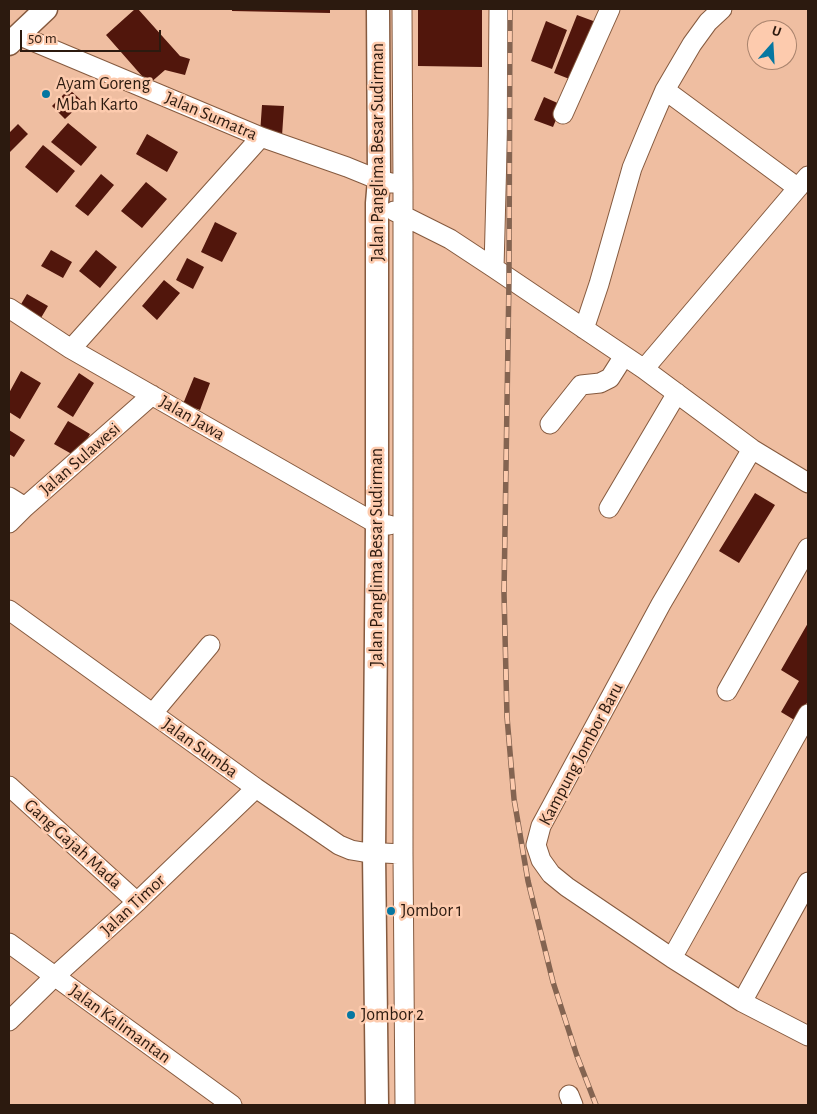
<!DOCTYPE html>
<style>
body{margin:0}
#map{position:relative;width:817px;height:1114px;overflow:hidden;background:#efbea1;font-family:"Alegreya Sans",sans-serif}
canvas{display:block}
.frame{position:absolute;inset:0;border:10px solid #2c1a0f;pointer-events:none}
.north{position:absolute;left:747px;top:20px;width:50px;height:50px;box-sizing:border-box;background:#fdcbae;border:1px solid #a9846e;border-radius:50%;rotate:19deg;font-size:14px;font-weight:700;line-height:20px;text-align:center;color:#2c1a0f}
.north::after{content:'';display:block;margin:auto;width:18px;height:22px;background:#0677a1;clip-path:polygon(50% 0,100% 100%,50% 72%,0 100%)}
.scale{position:absolute;left:20px;top:30px;width:141px;height:22px;box-sizing:border-box;border:2px solid #2c1a0f;border-top:0;padding-left:6px;font-size:15px;line-height:18px;white-space:nowrap;color:#2c1a0f;-webkit-text-stroke:4px #fdcbae;paint-order:stroke}
</style>
<div id="map">
<canvas width="817" height="1114"></canvas>
<div class="frame"></div>
<div class="north">U</div>
<div class="scale">50 m</div>
</div>
<script>
const context = document.querySelector('canvas').getContext('2d');
context.lineJoin = 'round';
function paint(path, color) {
  context.fillStyle = color;
  context.fill(path, 'evenodd');
}
function shape(rows) {
  const path = new Path2D();
  for (const r of rows) {
    path.moveTo(r[0], r[1]);
    for (let i = 2; i < r.length; i += 2) path.lineTo(r[i], r[i + 1]);
  }
  return path;
}
function trace(path, color, width, dash) {
  context.strokeStyle = color;
  context.lineWidth = width;
  context.lineCap = dash ? 'butt' : 'round';
  context.setLineDash(dash || []);
  context.stroke(path);
}
function label(font, color, halo, rows, align = 'center') {
  context.font = font + ' "Alegreya Sans",sans-serif';
  context.lineWidth = 5;
  context.setLineDash([]);
  context.textBaseline = 'middle';
  context.strokeStyle = halo;
  context.fillStyle = color;
  for (const [text, x, y, turn = 0] of rows) {
    context.save();
    context.translate(x, y);
    context.rotate((+turn || 0) * Math.PI / 180);
    context.textAlign = isNaN(turn) ? turn : align;
    if (halo) context.strokeText(text, 0, 0);
    context.fillText(text, 0, 0);
    context.restore();
  }
}
paint(shape([
 [135,9,138,9,180,56,190,59,185,75,165,70,149,84,106,35],
 [232,9,330,9,330,13,232,11],
 [418,9,482,9,482,67,418,66],
 [577,15,596,22,572,80,554,73],
 [546,21,567,30,552,69,531,61],
 [69,89,83,102,65,119,52,106],
 [544,97,562,105,553,127,534,120],
 [262,105,284,106,282,136,260,134],
 [68,123,97,147,81,166,51,142],
 [18,124,28,134,9,153,9,133],
 [147,134,178,152,167,172,136,154],
 [43,145,75,171,57,193,25,167],
 [101,174,114,185,88,216,75,206],
 [146,182,167,199,142,228,121,211],
 [215,222,237,233,222,262,201,252],
 [51,250,72,262,63,278,41,266],
 [96,250,117,267,100,288,79,271],
 [187,258,204,267,193,289,176,280],
 [164,280,180,293,157,320,142,306],
 [27,294,48,306,38,323,17,311],
 [21,371,41,383,20,419,9,412,9,393],
 [79,373,94,383,73,417,57,407],
 [194,377,210,383,200,410,183,404],
 [68,421,90,434,77,457,54,444],
 [9,430,25,440,14,457,9,454],
 [755,493,775,505,739,563,719,551],
 [808,623,808,701,796,721,781,712,799,681,781,670]
]), '#51160c');
const minor = shape([
 [402,9,403,186,403,854,405,1105],
 [18,35,261,137,347,167,379,180,391,183],
 [665,90,798,188],
 [563,114,610,9],
 [394,211,450,239,494,268,644,369,752,449,808,483],
 [494,268,498,115,499,9],
 [9,308,71,349,377,524,389,525],
 [584,329,599,284,632,168,649,127,665,90,692,44,708,22,722,9],
 [71,349,261,137],
 [644,369,808,176],
 [550,424,581,385,600,383,610,378,624,356],
 [752,449,661,604,541,826,536,845,541,860,551,874,567,887,672,958,742,1002,808,1036],
 [9,497,25,507],
 [609,508,677,393],
 [9,523,25,507,152,395],
 [9,610,256,788,339,845,351,850,363,852,403,854],
 [727,691,808,548],
 [153,713,210,645],
 [9,786,137,902],
 [9,943,232,1105],
 [672,958,808,714],
 [742,1002,808,882],
 [9,1021,54,977,137,902,256,788],
 [569,1095,573,1105]
]);
const major = shape([
 [9,44,46,9],
 [377,1105,374,853,377,524,377,203,379,180,378,9]
]);
trace(minor, '#855a3f', 21);
trace(major, '#855a3f', 25);
trace(minor, '#fff', 19);
trace(major, '#fff', 22);
const rail = shape([
 [510,9,509,279,504,593,507,717,514,799,528,881,553,982,577,1056,596,1105]
]);
trace(rail, '#846451', 5.5);
trace(rail, '#fdcbae', 4, [11]);
for (const [x, y, r, color] of [
 [46,94,5,"#0677a1"],
 [391,911,5,"#0677a1"],
 [351,1015,5,"#0677a1"]
]) {
  const dot = new Path2D();
  dot.arc(x, y, r, 0, 2 * Math.PI);
  context.fillStyle = color;
  context.fill(dot);
  trace(dot, '#fdcbae', 2);
}
label('18px', '#2c1a0f', '#fdcbae', [
 ["Ayam Goreng",56,84],
 ["Mbah Karto",56,105],
 ["Jombor 1",401,911],
 ["Jombor 2",361,1015]
], 'left');
label('18px', '#2c1a0f', '#fdcbae', [
 ["Jalan Sumatra",211,116,23],
 ["Jalan Panglima Besar Sudirman",378,152,-90],
 ["Jalan Jawa",192,418,30],
 ["Jalan Sulawesi",80,459,-41],
 ["Jalan Panglima Besar Sudirman",377,557,-90],
 ["Jalan Sumba",200,748,36],
 ["Kampung Jombor Baru",581,754,-62],
 ["Gang Gajah Mada",73,844,42],
 ["Jalan Timor",133,905,-43],
 ["Jalan Kalimantan",120,1024,36]
]);
</script>
